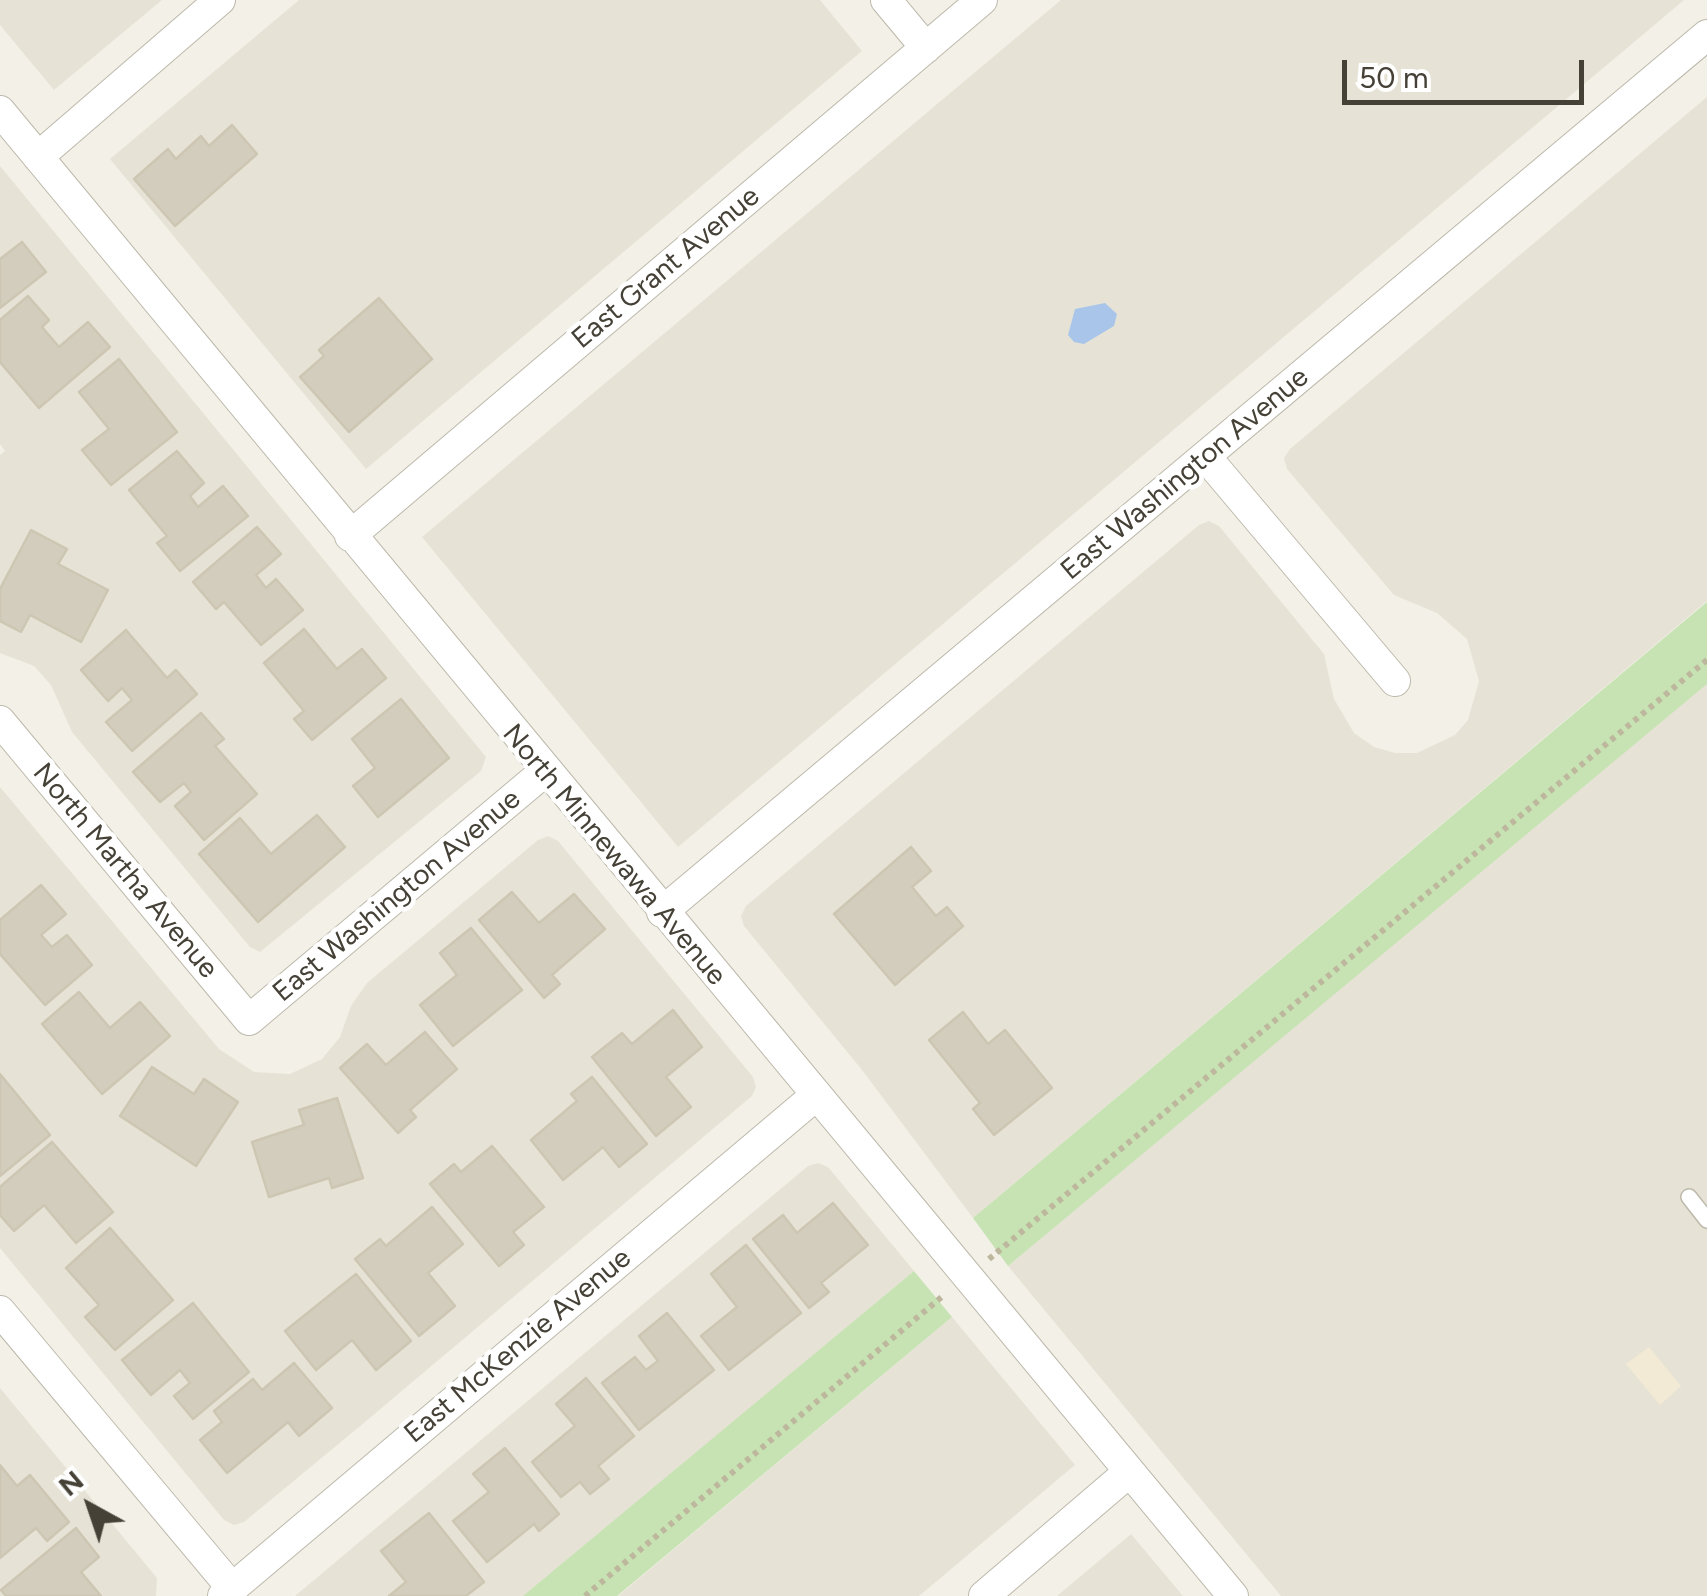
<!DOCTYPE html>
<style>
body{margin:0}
#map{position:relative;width:1707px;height:1596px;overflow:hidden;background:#f2f0e7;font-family:Figtree,sans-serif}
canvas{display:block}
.north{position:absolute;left:40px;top:1456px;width:100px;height:100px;-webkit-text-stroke:8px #fff;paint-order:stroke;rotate:320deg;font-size:28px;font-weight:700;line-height:40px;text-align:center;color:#454137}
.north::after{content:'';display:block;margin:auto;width:35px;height:45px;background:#454137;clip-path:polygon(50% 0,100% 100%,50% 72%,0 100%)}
.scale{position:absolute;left:1342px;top:60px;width:242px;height:45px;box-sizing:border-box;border:5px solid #454137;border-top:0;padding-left:12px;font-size:30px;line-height:35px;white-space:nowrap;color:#454137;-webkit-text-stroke:8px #fff;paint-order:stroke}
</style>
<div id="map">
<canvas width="1707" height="1596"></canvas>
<div class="north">N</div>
<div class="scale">50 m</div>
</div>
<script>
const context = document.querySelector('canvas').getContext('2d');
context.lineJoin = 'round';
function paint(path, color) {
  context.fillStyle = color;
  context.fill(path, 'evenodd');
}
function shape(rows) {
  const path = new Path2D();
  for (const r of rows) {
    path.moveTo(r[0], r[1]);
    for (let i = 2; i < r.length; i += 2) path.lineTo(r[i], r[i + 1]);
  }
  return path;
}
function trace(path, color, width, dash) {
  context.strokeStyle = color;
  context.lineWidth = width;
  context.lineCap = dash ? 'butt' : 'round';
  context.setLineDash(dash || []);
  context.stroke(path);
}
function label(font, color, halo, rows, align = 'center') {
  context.font = font + ' Figtree,sans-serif';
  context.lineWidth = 9;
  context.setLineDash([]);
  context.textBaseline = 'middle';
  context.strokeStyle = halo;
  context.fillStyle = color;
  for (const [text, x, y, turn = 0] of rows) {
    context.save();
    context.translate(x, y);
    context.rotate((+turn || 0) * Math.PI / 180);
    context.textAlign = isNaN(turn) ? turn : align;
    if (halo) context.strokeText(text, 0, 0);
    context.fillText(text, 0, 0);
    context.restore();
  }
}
paint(shape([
 [0,0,162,0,54,90,0,25],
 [299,0,820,0,862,51,366,469,110,159],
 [1061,0,1684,0,678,847,422,537],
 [1707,97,1707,601,973,1218,862,1070,744,926,741,916,746,906,1199,525,1209,521,1219,526,1324,654,1334,699,1354,733,1374,747,1395,753,1417,753,1455,735,1468,720,1479,681,1467,639,1437,613,1394,595,1287,469,1284,458,1290,449],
 [0,166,486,757,481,771,260,952,250,947,72,732,51,685,34,666,0,653,0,455,5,451,0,444],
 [1707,679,1707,1596,1281,1596,1008,1266],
 [0,787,219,1049,254,1072,290,1074,322,1059,340,1037,351,1006,367,983,538,840,548,836,558,841,753,1077,756,1087,752,1096,359,1427,244,1522,234,1525,224,1520,0,1248],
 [818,1163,828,1167,914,1271,526,1596,295,1596,808,1166],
 [952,1317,1075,1465,938,1580,919,1596,618,1596],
 [0,1388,157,1578,156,1596,0,1596],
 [1131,1534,1183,1596,1057,1596]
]), '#e6e3d6');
paint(shape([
 [1649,1347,1681,1386,1660,1405,1626,1364]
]), '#f2ead4');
paint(shape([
 [1707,602,1707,684,1008,1266,973,1218],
 [914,1271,952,1317,617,1596,523,1596]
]), '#c7e3b3');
paint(shape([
 [1105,303,1117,314,1114,326,1084,344,1074,342,1068,335,1075,309]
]), '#a9c6ea');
const building = shape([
 [232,125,257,154,175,226,134,179,168,149,176,159,201,136,209,146,232,125],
 [22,242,46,272,0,308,0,259,22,242],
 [28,296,49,320,42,327,59,347,88,322,110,347,39,408,0,362,0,320,28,296],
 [379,298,432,359,349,432,300,377,324,356,319,350,379,298],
 [119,359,177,432,111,485,82,450,109,429,79,392,119,359],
 [177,451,204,483,190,496,198,507,223,486,248,516,180,571,157,543,167,536,129,490,177,451],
 [257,527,281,554,256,575,266,588,276,579,303,610,261,645,224,602,216,609,193,582,257,527],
 [31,530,67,549,58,564,108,590,81,642,30,615,21,632,0,621,0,589,31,530],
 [304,629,337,669,362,649,386,678,312,740,294,719,304,711,264,663,304,629],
 [126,630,167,678,176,670,197,694,132,751,106,722,132,700,122,688,108,701,81,670,126,630],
 [401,699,449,758,378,817,353,786,375,768,352,739,401,699],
 [201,713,224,739,215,746,257,794,204,840,175,806,191,792,184,783,160,802,133,772,201,713],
 [317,815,345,847,258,922,199,854,240,818,271,854,317,815],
 [911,847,931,871,912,887,936,916,947,907,963,926,895,985,834,914,911,847],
 [41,885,66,914,41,935,52,947,67,935,92,965,45,1005,0,954,0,920,41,885],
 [512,892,539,923,574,894,605,929,552,975,560,984,544,998,479,920,512,892],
 [471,928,522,990,453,1046,420,1005,457,975,440,953,471,928],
 [79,992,110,1028,140,1002,170,1036,102,1094,42,1024,79,992],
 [673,1010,702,1047,666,1077,691,1107,656,1136,592,1057,622,1033,632,1044,673,1010],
 [963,1012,988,1044,1005,1030,1052,1088,994,1135,973,1109,980,1103,929,1040,963,1012],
 [425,1032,457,1069,410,1110,416,1117,398,1133,340,1068,367,1044,386,1065,425,1032],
 [152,1067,194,1094,204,1079,238,1102,196,1166,120,1116,152,1067],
 [0,1074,50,1135,0,1176,0,1074],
 [592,1077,647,1144,619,1167,603,1147,563,1180,531,1140,577,1101,571,1094,592,1077],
 [337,1098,363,1178,332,1188,329,1178,269,1197,252,1142,304,1125,299,1110,337,1098],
 [52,1142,113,1212,76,1243,44,1205,14,1231,0,1215,0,1187,52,1142],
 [492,1146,544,1207,513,1232,524,1245,499,1266,430,1184,454,1164,461,1172,492,1146],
 [833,1203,868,1245,821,1283,829,1292,809,1308,753,1239,783,1215,797,1233,833,1203],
 [432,1207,463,1244,428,1273,455,1306,419,1336,355,1259,380,1239,386,1246,432,1207],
 [110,1228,173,1300,115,1350,85,1317,99,1305,66,1268,110,1228],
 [746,1245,801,1313,729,1370,701,1336,737,1307,711,1274,746,1245],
 [356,1274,411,1341,376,1370,352,1340,316,1370,285,1331,356,1274],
 [193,1303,249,1372,193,1419,174,1396,190,1383,180,1370,151,1395,122,1360,193,1303],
 [667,1313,714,1370,639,1430,602,1383,635,1357,646,1370,658,1361,639,1336,667,1313],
 [294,1363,332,1408,299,1436,288,1422,227,1473,200,1440,222,1422,214,1411,253,1379,262,1390,294,1363],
 [586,1378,634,1436,598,1466,609,1479,590,1494,580,1482,561,1497,532,1462,575,1426,556,1404,586,1378],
 [505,1448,559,1514,539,1531,534,1524,487,1562,453,1521,489,1492,473,1474,505,1448],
 [0,1465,17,1486,30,1475,69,1522,47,1541,36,1528,0,1558,0,1465],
 [429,1513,484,1582,466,1596,389,1596,406,1582,381,1551,429,1513],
 [76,1528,99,1557,81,1572,101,1596,6,1596,1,1590,76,1528]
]);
paint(building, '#d3cdbe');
trace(building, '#cdc6b2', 2.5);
const service = shape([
 [1689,1197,1707,1220]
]);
const minor = shape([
 [886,0,926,48],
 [0,111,1233,1596],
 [38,157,220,0],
 [1206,457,1395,681],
 [350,536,982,0],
 [0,721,249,1020,544,772],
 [662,912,1707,35],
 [0,1311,232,1588],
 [223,1596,814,1097],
 [984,1596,1129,1472]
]);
trace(service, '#bdb9ab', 18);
trace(minor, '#bdb9ab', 32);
trace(shape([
 [989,1259,1707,660],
 [585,1596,944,1295]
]), '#bdb79d', 6, [5, 5]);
trace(service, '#fff', 15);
trace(minor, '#fff', 30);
label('28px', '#454137', '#fff', [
 ["East Grant Avenue",666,268,-40],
 ["East Washington Avenue",1185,474,-40],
 ["North Minnewawa Avenue",614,855,50],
 ["North Martha Avenue",125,871,50],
 ["East Washington Avenue",397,896,-40],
 ["East McKenzie Avenue",518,1346,-40]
]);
</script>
